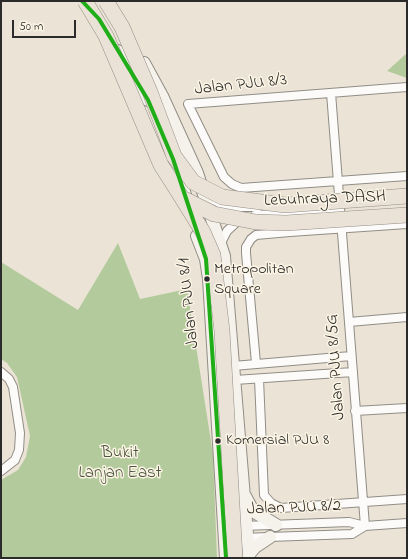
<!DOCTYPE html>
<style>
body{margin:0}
#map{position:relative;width:408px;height:559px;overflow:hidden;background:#ebe4d6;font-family:"Indie Flower",sans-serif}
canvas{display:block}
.frame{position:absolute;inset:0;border:2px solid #2b2b2b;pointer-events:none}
.scale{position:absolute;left:12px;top:20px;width:64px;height:18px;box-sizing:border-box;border:2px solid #2b2b2b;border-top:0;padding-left:5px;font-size:12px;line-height:14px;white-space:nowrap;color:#2b2b2b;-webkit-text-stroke:3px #fcf5e5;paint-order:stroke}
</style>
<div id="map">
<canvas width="408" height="559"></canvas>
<div class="frame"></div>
<div class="scale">50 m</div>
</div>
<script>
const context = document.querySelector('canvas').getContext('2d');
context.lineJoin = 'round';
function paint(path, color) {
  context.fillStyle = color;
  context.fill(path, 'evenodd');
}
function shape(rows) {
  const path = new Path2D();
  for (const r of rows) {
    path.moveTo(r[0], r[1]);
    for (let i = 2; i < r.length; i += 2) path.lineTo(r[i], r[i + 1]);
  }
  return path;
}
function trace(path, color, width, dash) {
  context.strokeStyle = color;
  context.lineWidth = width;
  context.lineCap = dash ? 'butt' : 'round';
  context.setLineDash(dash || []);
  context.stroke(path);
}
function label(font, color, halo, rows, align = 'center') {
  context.font = font + ' "Indie Flower",sans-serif';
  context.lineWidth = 3;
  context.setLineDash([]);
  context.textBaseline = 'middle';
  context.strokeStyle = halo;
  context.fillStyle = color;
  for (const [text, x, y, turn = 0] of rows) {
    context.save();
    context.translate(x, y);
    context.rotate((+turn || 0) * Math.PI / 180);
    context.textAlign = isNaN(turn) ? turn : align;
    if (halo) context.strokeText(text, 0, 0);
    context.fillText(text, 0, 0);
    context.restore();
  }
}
paint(shape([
 [407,53,407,78,387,71],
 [118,243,140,299,187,289,213,454,217,558,1,558,1,480,18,470,26,457,30,436,17,377,7,363,1,359,1,262,78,310]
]), '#b3ca9c');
const minor = shape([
 [407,87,188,104,224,177,232,184,241,188,407,176],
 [331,93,365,526],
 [212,199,226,207,258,207],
 [255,215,340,210],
 [221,243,227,231,240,219],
 [349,322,407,317],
 [256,363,246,253,246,247,251,239,256,235,290,232,407,224],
 [233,366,351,356],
 [1,372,9,379,13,387,20,433,19,450,15,460,1,471],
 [259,379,264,495,271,503,281,508,407,499],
 [235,380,353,372],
 [355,411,407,408],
 [243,526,349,522,365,526,407,523],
 [242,538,352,534,365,526]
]);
const secondary = shape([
 [118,51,148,100],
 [144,63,162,96,197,173,224,256,249,558],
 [173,159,185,195],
 [197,236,206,259,209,279,226,558],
 [245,496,253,511,276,525],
 [249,554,255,547,270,537]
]);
trace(minor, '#918d86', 10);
trace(secondary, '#918d86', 14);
trace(minor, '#fcfbf9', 8);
trace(secondary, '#f5f2eb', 12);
const motorwayBridge = shape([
 [85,1,106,36,161,165,182,198,214,214,256,222,286,223,407,215],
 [106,1,122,27,150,92,174,156,193,182,222,197,285,205,407,196],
 [182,198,203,232,213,255,222,331,235,558]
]);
trace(motorwayBridge, '#918d86', 16, []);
trace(motorwayBridge, '#ebe2d7', 15);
trace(shape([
 [82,1,99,19,148,100,173,159,206,259,226,558]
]), '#1fae18', 4);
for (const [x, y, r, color] of [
 [207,279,3.5,"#2b2b2b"],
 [218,441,3.5,"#2b2b2b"]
]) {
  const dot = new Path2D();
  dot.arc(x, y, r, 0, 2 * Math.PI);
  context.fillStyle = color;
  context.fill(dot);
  trace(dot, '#fcf5e5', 1.5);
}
label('16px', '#2b2b2b', '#fcf5e5', [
 ["Metropolitan",214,270],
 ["Square",214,290],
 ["Komersial PJU 8",226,441]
], 'left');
label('17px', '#2b2b2b', '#fcf5e5', [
 ["Jalan PJU 8/3",241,86,-6],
 ["Lebuhraya DASH",325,200,-2],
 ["Jalan PJU 8/1",190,303,-96],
 ["Jalan PJU 8/5G",337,367,-94],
 ["Jalan PJU 8/2",294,509,-2]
]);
label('17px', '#4a5540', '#fcf5e5', [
 ["Bukit",120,454],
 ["Lanjan East",120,474]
]);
</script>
